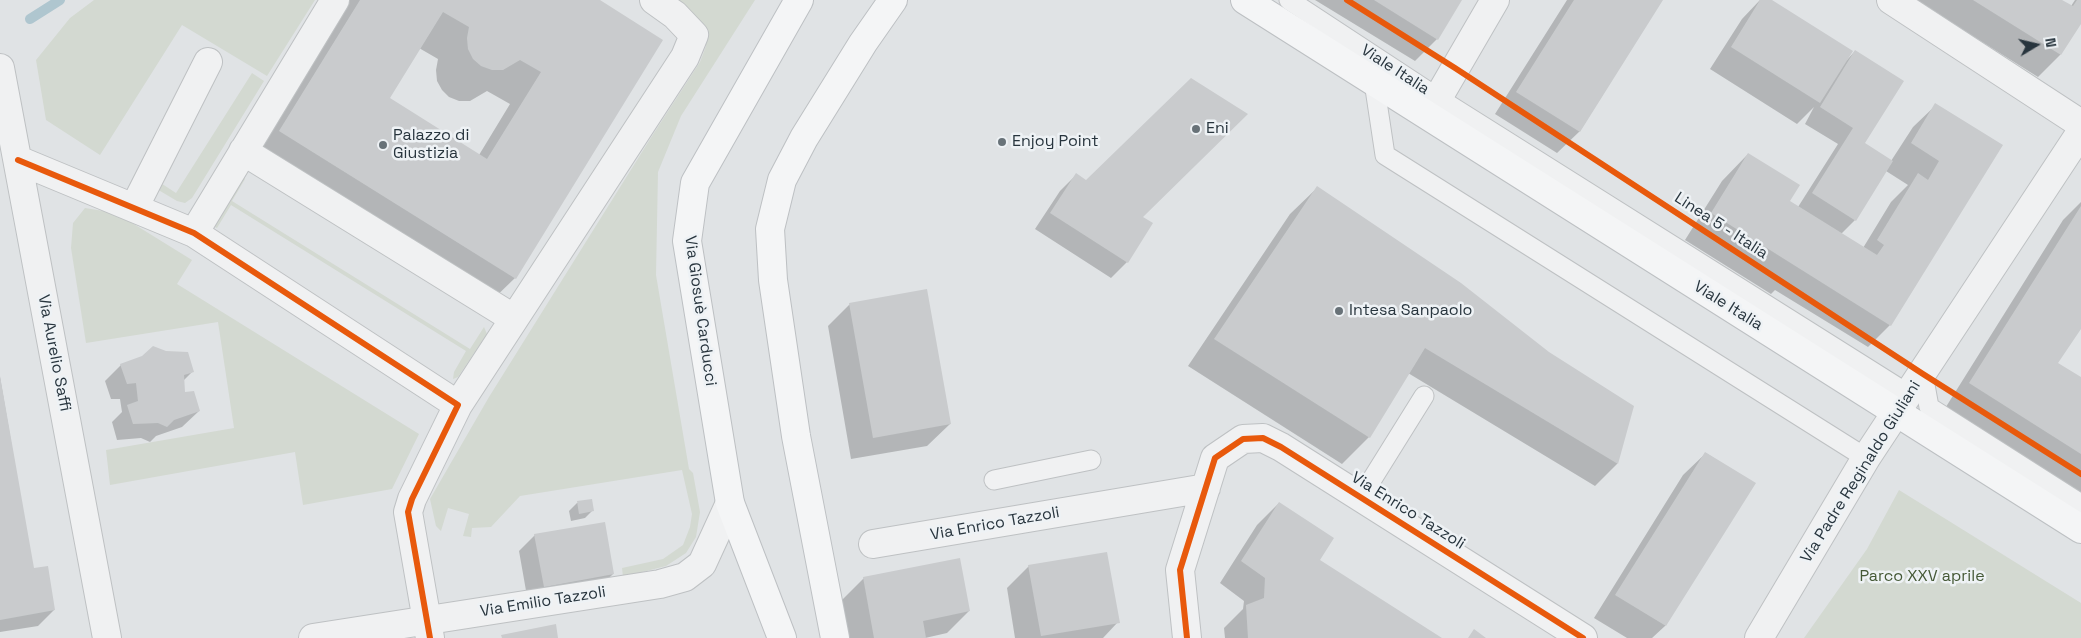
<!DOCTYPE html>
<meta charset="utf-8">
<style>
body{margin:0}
#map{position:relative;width:2081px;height:638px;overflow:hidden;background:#e0e3e5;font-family:"Space Grotesk",sans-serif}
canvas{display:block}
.north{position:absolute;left:2011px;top:20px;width:50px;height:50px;-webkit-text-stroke:4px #eef2f5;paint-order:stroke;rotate:81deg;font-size:14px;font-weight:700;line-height:20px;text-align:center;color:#28353e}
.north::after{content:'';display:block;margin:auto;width:18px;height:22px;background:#28353e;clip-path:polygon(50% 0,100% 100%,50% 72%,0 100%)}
</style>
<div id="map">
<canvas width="2081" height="638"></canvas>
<div class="north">N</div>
</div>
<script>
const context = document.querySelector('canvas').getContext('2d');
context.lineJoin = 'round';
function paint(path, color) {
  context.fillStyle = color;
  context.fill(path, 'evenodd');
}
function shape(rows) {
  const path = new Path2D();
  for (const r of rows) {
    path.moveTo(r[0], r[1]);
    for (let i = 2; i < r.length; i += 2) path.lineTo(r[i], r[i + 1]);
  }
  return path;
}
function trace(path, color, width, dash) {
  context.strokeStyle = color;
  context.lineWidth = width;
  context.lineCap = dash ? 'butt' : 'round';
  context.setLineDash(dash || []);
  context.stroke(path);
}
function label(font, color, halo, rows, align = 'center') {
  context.font = font + ' "Space Grotesk",sans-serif';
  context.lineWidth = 5;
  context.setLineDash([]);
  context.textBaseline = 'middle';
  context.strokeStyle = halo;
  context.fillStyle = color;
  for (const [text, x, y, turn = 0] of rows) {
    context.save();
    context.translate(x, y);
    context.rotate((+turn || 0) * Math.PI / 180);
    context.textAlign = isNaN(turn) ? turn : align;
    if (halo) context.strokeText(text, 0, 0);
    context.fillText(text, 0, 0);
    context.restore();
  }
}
paint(shape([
 [94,0,315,0,267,76,182,25,100,155,46,120,36,60,70,18],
 [677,0,755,0,681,116,658,172,656,275,689,469,693,473,700,512,696,537,686,553,666,566,623,577,622,568,663,559,683,545,690,527,692,514,682,470,520,496,491,527,472,528,471,537,463,536,469,514,448,508,441,531,436,526,430,499,489,397,652,136,700,62,706,46,705,31,687,7],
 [252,73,264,81,192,198,185,203,177,201,150,185,153,178,176,193],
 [244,175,245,179,232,201,470,349,484,327,487,334,458,377,453,379,454,372,466,351,231,205,217,228,212,226],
 [85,208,116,213,192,260,177,284,419,434,392,489,303,505,295,452,110,485,106,450,234,428,218,322,86,343,71,248,73,223],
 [1899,490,2081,603,2081,638,1804,638,1867,549]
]), '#d3d9d1');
paint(shape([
 [350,0,597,0,515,278,483,309,248,163],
 [419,48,438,59,436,70,437,81,442,90,449,97,459,101,470,101,487,91,510,104,479,155,388,98],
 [1315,0,1461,0,1437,39,1415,61],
 [1567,0,1662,0,1580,131,1557,153,1495,114],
 [1760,0,1770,0,1847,60,1855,51,1863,143,1891,161,1913,127,1936,105,2001,146,1890,325,1868,347,1775,290,1771,294,1685,240,1722,181,1748,154,1788,201,1798,207,1838,144,1805,124,1814,107,1797,124,1710,69,1742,19],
 [1886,171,1908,185,1891,202,1863,248,1841,234,1855,220],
 [1915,0,2061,0,2071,6,2075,0,2081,0,2081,21,2060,55,2038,77],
 [1076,175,1141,217,1127,262,1111,278,1035,229,1060,191],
 [1317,188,1548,353,1632,406,1617,464,1595,486,1408,373,1369,437,1342,464,1188,366,1290,214],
 [2081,202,2081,327,2056,363,2081,379,2081,498,1944,410,2063,220],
 [850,304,950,424,927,446,851,459,828,326],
 [121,365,192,372,183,381,184,393,199,411,182,427,156,436,150,442,141,438,117,440,112,422,122,412,120,399,111,399,105,381],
 [0,377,33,570,54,610,38,626,0,632],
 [1706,453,1754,484,1665,626,1652,638,1627,638,1594,618,1683,475],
 [591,500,593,510,585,518,571,521,569,511,577,503],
 [1279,503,1319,561,1440,638,1225,638,1224,628,1243,609,1244,601,1220,583,1257,525],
 [535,535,613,574,597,590,528,602,519,551],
 [1029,566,1118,622,1103,638,1015,638,1007,588],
 [864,578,969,611,947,633,925,638,849,638,842,600]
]), '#0003');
trace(shape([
 [30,19,60,0]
]), '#afc6cf', 10);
paint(shape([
 [360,0,600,0,663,40,516,279,279,131],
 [443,12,469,27,467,38,468,49,473,59,481,66,492,70,503,70,520,60,541,72,487,159,390,98],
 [1374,0,1462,0,1438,40],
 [1574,0,1663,0,1580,132,1516,92],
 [1760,0,1772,0,1853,51,1820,103,1731,47],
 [1973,0,2062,0,2073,6,2077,0,2081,0,2081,24,2061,55],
 [1855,50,1904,81,1865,143,1893,161,1856,221,1812,193,1853,128,1820,107],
 [1191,78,1248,114,1143,217,1153,223,1128,263,1050,213,1076,173,1086,180],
 [1935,103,2003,145,1891,326,1711,213,1748,153,1800,185,1790,201,1877,255,1884,245,1877,240,1918,173,1928,180,1939,161,1911,143],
 [1317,186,1461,283,1549,352,1634,406,1618,464,1425,348,1370,438,1214,339],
 [2081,206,2081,329,2058,363,2081,377,2081,454,1969,383],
 [927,289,951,424,873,438,849,303],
 [153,346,166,351,188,352,194,372,184,375,185,392,194,391,200,411,174,420,167,427,158,423,133,424,127,405,138,401,136,383,127,384,120,364,142,356],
 [0,376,34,568,48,566,55,610,0,620],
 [1705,452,1756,483,1666,626,1615,595],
 [592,499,594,511,579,514,577,501],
 [1279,502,1334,538,1320,560,1442,638,1248,638,1246,605,1264,598,1265,578,1241,561],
 [605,522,614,574,544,587,534,534],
 [1107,552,1120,623,1041,636,1028,565],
 [960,558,970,611,923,621,926,638,874,638,863,577],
 [556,624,558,638,502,638,501,635],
 [1474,629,1486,638,1468,638]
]), '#c9cbcd');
const lane = shape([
 [1289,0,1438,98,1908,394],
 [1379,75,1374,82,1385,155,1866,458],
 [1923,374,1929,407,2081,504],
 [994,480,1091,460],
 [1361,497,1424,396]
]);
const street = shape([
 [1891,0,2081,124],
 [0,68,107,638],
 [1438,98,1495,0],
 [243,151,513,318],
 [18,160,194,233,458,405,412,499,408,512,430,638],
 [134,208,208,62],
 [194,233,335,0],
 [458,405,685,57,694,35,675,15,654,0],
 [873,544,1206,488],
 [313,638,660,584,685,577,702,564,730,503],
 [1187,638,1180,570,1215,458,1243,439,1263,438,1281,447,1583,638],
 [1759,638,1866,458,2081,132]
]);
const primary = shape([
 [1245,0,2081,529],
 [782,638,730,503,687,241,695,183,799,0],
 [835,638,796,436,773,280,770,229,782,180,804,138,863,43,893,0]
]);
trace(lane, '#bec1c3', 21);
trace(street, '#bec1c3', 30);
trace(primary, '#bdc0c3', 30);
trace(lane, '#f0f1f2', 19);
trace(street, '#f0f1f2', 28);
trace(primary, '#f4f5f6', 28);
trace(shape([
 [1347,0,1455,68,1923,374,2081,474],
 [18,160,194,233,458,405,412,499,408,512,430,638],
 [1187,638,1180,570,1215,458,1243,439,1263,438,1281,447,1583,638]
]), '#e8590c', 6);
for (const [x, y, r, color] of [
 [1196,129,5,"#687278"],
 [1002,142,5,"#687278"],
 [383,145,5,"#687278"],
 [1339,311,5,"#687278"]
]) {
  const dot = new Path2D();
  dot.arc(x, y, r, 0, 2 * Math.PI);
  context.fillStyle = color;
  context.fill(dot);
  trace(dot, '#eef2f5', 2);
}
label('16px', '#28353e', '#eef2f5', [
 ["Viale Italia",1395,70,33],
 ["Linea 5 - Italia",1721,226,33],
 ["Viale Italia",1728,306,32],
 ["Via Giosuè Carducci",700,311,82],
 ["Via Aurelio Saffi",54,353,79],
 ["Via Padre Reginaldo Giuliani",1861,472,-58],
 ["Via Enrico Tazzoli",1408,511,32],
 ["Via Enrico Tazzoli",995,524,-10],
 ["Via Emilio Tazzoli",543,602,-9]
]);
label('16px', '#28353e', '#eef2f5', [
 ["Eni",1206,129],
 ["Palazzo di",393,136],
 ["Giustizia",393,154],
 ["Enjoy Point",1012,142],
 ["Intesa Sanpaolo",1349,311]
], 'left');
label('16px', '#455936', '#eef2f5', [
 ["Parco XXV aprile",1922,577]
]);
</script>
